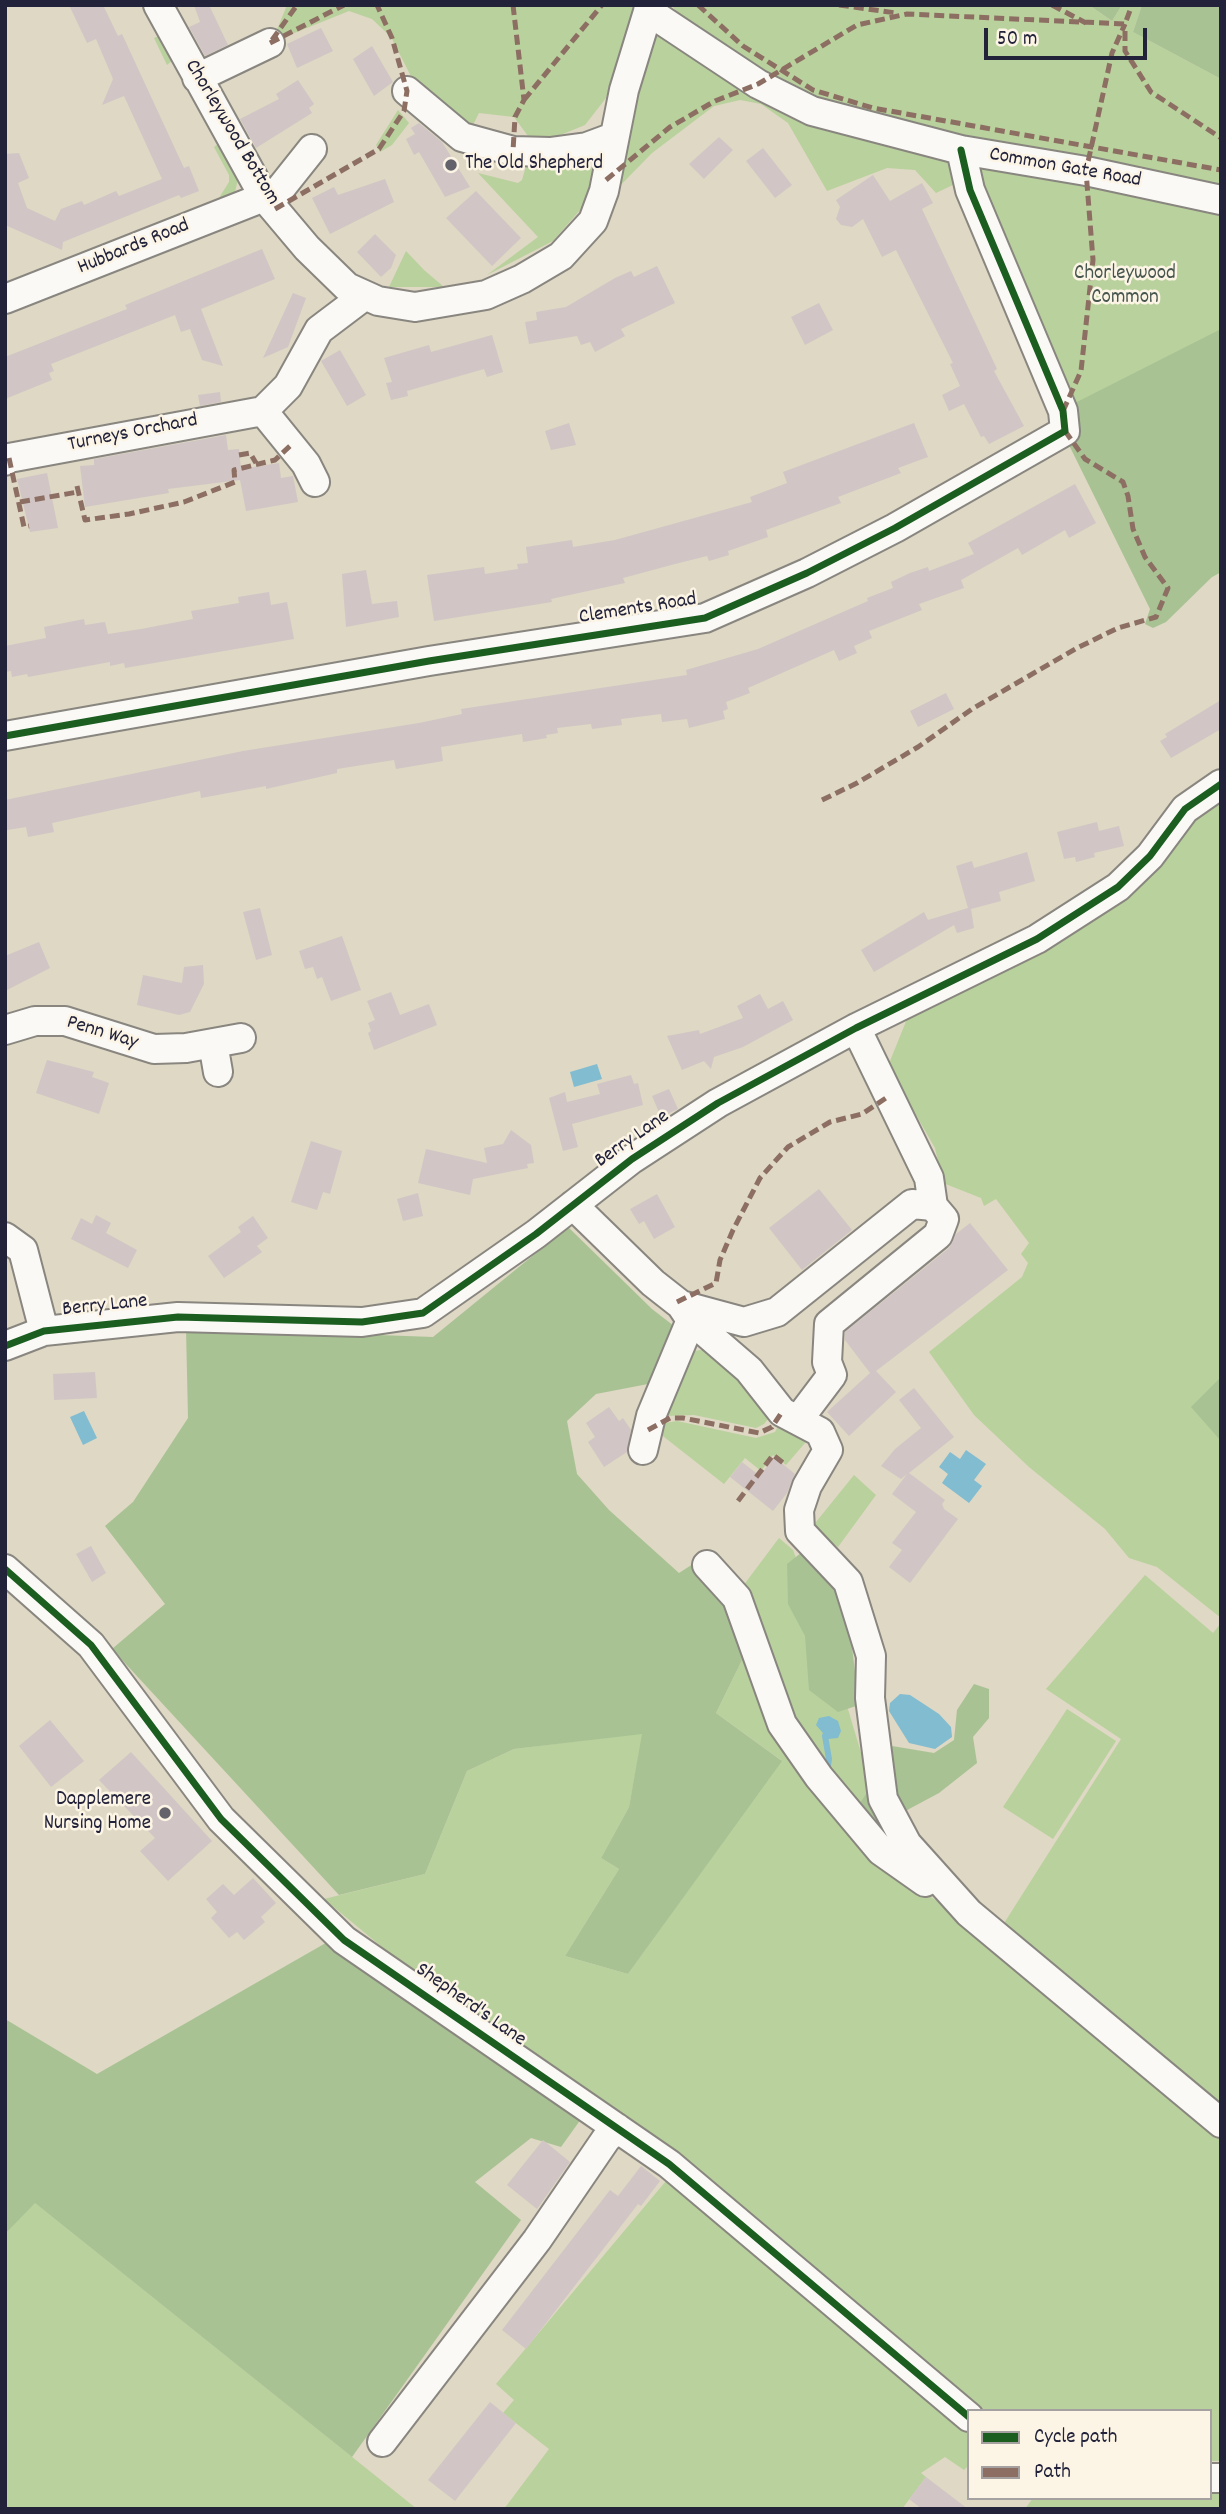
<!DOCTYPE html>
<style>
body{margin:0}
#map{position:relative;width:1226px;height:2514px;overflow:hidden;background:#ded8c4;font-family:Dekko,sans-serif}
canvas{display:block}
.frame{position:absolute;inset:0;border:7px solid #22223b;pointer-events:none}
.legend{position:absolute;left:967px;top:2409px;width:245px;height:91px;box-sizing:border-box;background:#fcf5e5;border:2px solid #a5a1a1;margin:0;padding:9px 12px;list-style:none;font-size:21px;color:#22223b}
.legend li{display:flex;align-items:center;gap:14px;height:35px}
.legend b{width:35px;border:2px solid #a5a1a1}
.scale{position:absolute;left:984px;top:28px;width:163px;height:32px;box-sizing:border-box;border:4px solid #22223b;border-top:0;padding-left:9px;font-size:21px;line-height:24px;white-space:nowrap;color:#22223b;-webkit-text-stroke:5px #fcf5e5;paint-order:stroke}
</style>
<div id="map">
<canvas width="1226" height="2514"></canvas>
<div class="frame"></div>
<ul class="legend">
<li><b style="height:9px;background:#1b5e20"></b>Cycle path</li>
<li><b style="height:9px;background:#8d6e63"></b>Path</li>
</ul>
<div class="scale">50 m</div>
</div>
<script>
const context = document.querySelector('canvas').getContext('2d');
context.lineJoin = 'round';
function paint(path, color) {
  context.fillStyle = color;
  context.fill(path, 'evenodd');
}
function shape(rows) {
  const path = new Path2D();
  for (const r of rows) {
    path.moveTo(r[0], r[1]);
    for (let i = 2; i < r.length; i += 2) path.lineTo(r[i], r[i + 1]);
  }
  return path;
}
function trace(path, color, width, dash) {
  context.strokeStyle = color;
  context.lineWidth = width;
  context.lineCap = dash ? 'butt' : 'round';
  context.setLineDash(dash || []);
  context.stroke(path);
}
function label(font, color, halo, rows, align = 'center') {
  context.font = font + ' Dekko,sans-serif';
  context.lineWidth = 5;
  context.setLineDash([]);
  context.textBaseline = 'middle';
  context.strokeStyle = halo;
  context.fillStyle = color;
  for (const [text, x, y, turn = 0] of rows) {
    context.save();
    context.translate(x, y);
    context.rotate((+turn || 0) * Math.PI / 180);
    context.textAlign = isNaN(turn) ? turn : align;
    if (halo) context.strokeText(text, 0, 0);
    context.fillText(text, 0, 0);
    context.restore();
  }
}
paint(shape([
 [287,5,639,5,606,98,585,125,558,136,528,136,514,117,479,113,469,133,419,92,391,37,372,19,349,11,272,42],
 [671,5,1089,5,1112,21,1122,5,1142,5,1133,32,1221,79,1221,191,1039,155,848,110,778,86,681,16],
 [662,33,939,152,953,163,959,182,936,193,915,170,887,168,827,191,788,123,761,104,740,100,714,106,652,153,612,194,652,36],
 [161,35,173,60,167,65,154,38],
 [398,110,409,123,392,145,380,152,376,145],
 [221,142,239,175,234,196,221,204,219,198,229,182,229,175,214,147],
 [580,161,593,168,589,188,581,209,553,241,487,275,538,237,478,173,518,183,522,180,526,166],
 [990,163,1221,206,1221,572,1212,577,1070,447,1069,406,978,177,980,167],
 [406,251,424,270,444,287,389,287],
 [1221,800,1221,1618,1157,1567,1129,1558,1105,1529,1029,1467,974,1415,929,1352,1022,1277,1028,1263,1021,1254,1029,1243,996,1199,984,1206,981,1198,943,1183,935,1148,888,1066,909,1014,985,973],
 [709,1348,773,1413,764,1424,756,1428,694,1415,665,1416,691,1352],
 [781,1420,811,1436,786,1465,773,1455,761,1471,745,1458,724,1484,659,1433,665,1423,677,1421,756,1438,775,1432],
 [854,1475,876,1495,838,1547,812,1527],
 [779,1538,793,1550,827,1639,876,1803,891,1822,880,1835,800,1735,743,1586],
 [1145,1575,1213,1633,1221,1623,1221,2112,1001,1928,1121,1739,1046,1689],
 [743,1658,770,1725,873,1857,973,1926,1221,2134,1221,2461,1210,2461,1210,2411,976,2411,733,2214,626,2117,458,2010,324,1899,425,1874,467,1771,514,1749,643,1733,629,1807,601,1858,619,1869,565,1956,628,1974,781,1760,716,1713],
 [1067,1709,1116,1741,1053,1839,1003,1807],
 [666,2181,969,2434,969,2465,964,2470,945,2457,921,2473,926,2477,902,2509,504,2509,549,2449,503,2413,514,2400,496,2384],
 [34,2202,417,2509,5,2509,5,2234],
 [1221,2482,1221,2509,1025,2509,1033,2498,1210,2498,1210,2483]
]), '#b9d19c');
paint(shape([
 [1089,5,1122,5,1112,21],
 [1142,5,1214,5,1221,8,1221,79,1133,32],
 [1221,329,1221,572,1212,577,1166,622,1153,628,1145,624,1150,609,1070,447,1069,406],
 [568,1227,652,1309,674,1326,672,1350,648,1384,596,1394,567,1421,577,1474,609,1510,679,1573,693,1564,724,1593,743,1658,716,1713,782,1761,628,1974,565,1956,619,1869,601,1858,629,1807,642,1734,514,1749,467,1771,425,1874,339,1895,112,1649,165,1604,105,1526,133,1502,188,1418,186,1328,433,1337],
 [1221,1377,1221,1441,1191,1407],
 [806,1549,829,1577,844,1611,852,1647,859,1705,838,1712,809,1690,805,1636,788,1604,787,1564],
 [974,1684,989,1689,989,1718,973,1737,977,1763,939,1793,909,1809,878,1832,858,1806,886,1765,886,1745,934,1753,954,1740,957,1710],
 [331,1940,581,2119,561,2147,531,2138,475,2182,521,2220,352,2457,35,2203,5,2234,5,2019,97,2074]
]), '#a8c293');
paint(shape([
 [597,1064,602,1079,574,1087,570,1072],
 [84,1411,97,1438,83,1445,70,1417],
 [966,1450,986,1464,974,1480,982,1486,969,1503,942,1483,948,1474,939,1467,950,1452,960,1459],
 [900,1694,910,1695,939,1714,951,1727,952,1737,935,1749,909,1743,889,1711,890,1703],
 [829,1716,838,1721,841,1731,838,1738,828,1739,816,1725,819,1718]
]), '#81bcd1');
trace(shape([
 [825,1736,829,1759,827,1772]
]), '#81bcd1', 6);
paint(shape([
 [69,5,103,5,118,36,122,34,184,168,189,166,199,191,181,198,179,195,63,242,62,250,5,225,5,154,19,153,29,178,18,183,27,208,55,221,61,209,82,201,84,205,116,191,119,196,162,179,124,96,102,105,113,79,96,39,87,43],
 [194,5,209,5,228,45,205,56,189,27,200,22],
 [321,28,333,51,297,68,287,44],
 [372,46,393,82,374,96,353,59],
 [298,80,314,104,309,108,312,113,256,148,240,119,279,99,276,94],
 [419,123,442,142,470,187,445,197,419,152,414,155,406,139,415,134,411,128],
 [719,137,733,150,704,179,689,164],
 [763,148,792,185,775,198,746,161],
 [873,175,890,201,922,183,933,203,922,209,997,369,994,371,1024,426,989,444,984,436,981,437,964,404,949,411,942,395,960,386,950,364,953,363,896,250,882,257,863,219,852,227,841,225,836,219,840,207,836,200],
 [385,179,394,202,330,234,312,198,334,187,338,195],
 [476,191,521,238,492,266,446,218],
 [375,234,396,255,391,268,381,277,357,252],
 [262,249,275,279,201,309,223,366,202,360,190,329,181,332,175,315,51,364,54,371,49,373,52,380,5,399,5,357,127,309,125,305],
 [657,266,675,303,621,329,625,336,595,352,590,342,581,345,577,336,529,344,525,322,537,320,536,312,566,307,615,278,631,271,634,277],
 [293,293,306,298,288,347,263,358],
 [819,303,833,330,805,345,791,317],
 [492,335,503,372,487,377,484,369,407,391,408,396,391,400,386,383,392,382,384,358,429,345,431,352],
 [340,350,366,395,347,406,321,361],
 [220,392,221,402,200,406,198,395],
 [569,423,576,445,551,450,545,431],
 [914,423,928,457,898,468,901,473,838,497,841,503,766,530,768,537,728,551,729,555,709,561,707,556,675,564,623,578,625,583,551,599,552,602,434,621,427,575,484,567,485,574,518,569,517,564,528,563,526,547,572,540,573,547,615,540,752,502,750,497,787,483,783,472],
 [226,435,228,450,239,449,241,469,279,463,281,478,293,476,298,502,246,511,240,480,168,489,169,493,85,507,80,466,94,465,94,459],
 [47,473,58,528,30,532,17,479],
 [1075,484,1096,523,1069,538,1065,530,1022,555,1018,548,961,580,964,588,919,604,922,610,869,631,872,638,854,646,857,653,839,661,834,650,748,688,750,693,726,702,728,709,723,711,725,719,689,728,687,719,662,722,661,714,621,719,622,725,592,729,591,724,557,728,558,733,546,735,547,738,523,742,522,734,441,747,443,761,396,769,394,760,337,769,337,773,266,789,266,786,201,798,200,791,52,823,54,832,28,837,26,827,7,830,5,800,243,751,419,723,462,714,461,709,687,675,686,670,758,649,868,601,867,598,893,588,891,582,910,573,928,567,929,571,974,554,968,543],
 [366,570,372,604,397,601,399,617,346,627,342,574],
 [269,592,271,605,287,602,294,639,125,668,124,663,110,666,110,662,28,677,27,674,12,677,11,671,5,672,5,646,46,638,44,627,84,619,85,625,105,622,108,634,141,629,193,619,191,611,239,603,238,597],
 [946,693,954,709,918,727,910,711],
 [1221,700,1221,729,1171,758,1160,741,1167,737,1165,734],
 [1097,822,1099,831,1119,826,1124,846,1094,853,1095,857,1076,862,1075,857,1064,859,1057,832],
 [1027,852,1035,881,999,892,1001,901,971,909,974,928,957,933,954,925,874,972,861,950,924,912,928,920,968,908,956,866,972,861,974,868],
 [260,908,272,955,256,960,243,912],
 [342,936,361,990,331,1001,322,977,317,979,313,967,305,969,299,951],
 [39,942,50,968,5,991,5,956],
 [203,965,204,984,190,1012,179,1015,137,1005,143,975,182,983,184,967],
 [391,992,400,1015,429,1004,437,1025,374,1050,368,1033,371,1031,368,1023,375,1020,367,1001],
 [760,994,768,1009,783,1001,793,1020,743,1047,714,1057,711,1069,704,1061,682,1070,667,1036,699,1030,700,1034,743,1018,737,1006],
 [47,1060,94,1072,92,1077,109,1083,99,1114,36,1093],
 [631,1075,634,1084,638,1083,643,1105,572,1124,578,1147,563,1151,549,1098,565,1092,567,1102,600,1094,597,1084],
 [669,1089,678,1109,661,1117,652,1096],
 [511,1130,531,1145,534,1163,527,1164,528,1168,473,1179,470,1195,418,1183,426,1149,487,1163,484,1148,503,1144],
 [311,1141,342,1151,330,1194,323,1192,317,1210,291,1202],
 [819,1189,852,1230,802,1270,769,1228],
 [418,1193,423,1216,403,1221,397,1199],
 [657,1194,675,1227,654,1239,644,1221,639,1224,630,1209],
 [96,1215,111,1223,106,1233,137,1250,128,1268,71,1239,81,1218,92,1224],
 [253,1216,268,1238,257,1246,262,1252,224,1278,208,1256,241,1232,238,1227],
 [970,1223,1008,1270,876,1371,896,1392,849,1436,827,1412,870,1373,845,1340,845,1332,949,1248,956,1234],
 [95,1372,97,1398,54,1400,53,1374],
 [914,1388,954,1437,909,1473,945,1500,942,1504,944,1509,958,1519,910,1583,889,1567,902,1550,892,1543,916,1512,892,1494,907,1474,901,1479,881,1466,895,1449,921,1428,899,1400],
 [609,1407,619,1421,623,1418,631,1430,627,1452,604,1467,588,1442,595,1437,586,1423],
 [774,1457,795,1474,787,1493,773,1511,730,1477,742,1462,760,1476],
 [91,1546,106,1573,92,1582,76,1554],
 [50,1720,84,1761,51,1787,19,1746],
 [131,1752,212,1841,168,1881,140,1851,155,1838,99,1780],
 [253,1878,276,1903,261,1917,265,1922,244,1940,237,1932,229,1938,211,1918,217,1912,206,1899,223,1884,234,1895],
 [543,2140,570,2162,537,2209,507,2185],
 [641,2166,660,2181,641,2206,638,2204,526,2349,502,2330,610,2190,618,2196],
 [490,2402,516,2423,455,2501,428,2480],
 [926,2477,968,2509,922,2509,909,2499]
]), '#d1c6c5');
const minor = shape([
 [158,5,264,197,307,248,347,287,378,301,415,307,486,295,522,279,561,256,593,221,604,191,624,90,650,5],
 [648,11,758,84,812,111,961,150,1086,171,1221,200],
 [197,78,270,43],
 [407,91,462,137,513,151,550,152,587,147,614,137],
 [269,203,312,149],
 [5,299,264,197],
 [263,411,306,464,315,482],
 [5,461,9,458,263,411,288,386,319,330,364,296],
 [5,736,429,661,705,618,807,573,895,528,1065,431,1063,411,970,190,961,150],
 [856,1028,929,1178,933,1206],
 [5,1030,35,1021,65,1021,154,1049,186,1048,241,1038],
 [213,1043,218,1072],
 [573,1205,653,1283,681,1305,691,1320,651,1416,643,1450],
 [5,1237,23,1250,44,1331],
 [681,1305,744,1322,777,1312,912,1204,933,1206,944,1219,938,1235,829,1324,827,1362,832,1375,798,1420],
 [691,1320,749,1370,782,1412,820,1432,828,1450,807,1486,799,1510,800,1531,848,1582,871,1656,870,1698,883,1799,907,1844,969,1913,1221,2123],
 [5,1346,44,1331,178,1317,362,1322,423,1313,536,1234,632,1159,718,1103,856,1028,1037,939,1118,887,1150,856,1185,809,1221,784],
 [707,1565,737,1598,782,1724,819,1777,881,1851,925,1882],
 [5,1569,91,1645,221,1819,344,1940,669,2164,969,2417],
 [382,2442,537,2240,606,2139,617,2128],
 [1210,2478,1221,2478]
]);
trace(minor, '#898680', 32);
trace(minor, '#faf9f6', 28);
trace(shape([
 [513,5,524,100,515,117,513,151],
 [698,5,743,46,813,90,873,108,1221,170],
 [839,5,896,13],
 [1052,5,1086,23],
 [1125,31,1125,51,1151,92,1221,138],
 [272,40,297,5],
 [270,43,344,5],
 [524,100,602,5],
 [606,180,670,127,715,101,758,84,857,25,907,14,1125,24,1132,5],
 [275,209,379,149,404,111,407,91,392,38,377,5],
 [1063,411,1081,371,1093,260,1086,171,1112,53,1125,24],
 [239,455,250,453,256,463],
 [9,458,24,527,29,526],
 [77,486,85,520,129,514,184,502,235,482,234,470,275,460,291,445],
 [20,502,78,492],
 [822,800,857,783,918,747,972,709,1077,648,1118,628,1156,617,1168,588,1145,557,1133,529,1128,496,1123,482,1085,459,1065,431],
 [677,1302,716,1283,720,1260,733,1230,760,1178,788,1147,830,1122,862,1114,889,1096],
 [648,1430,670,1418,683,1418,759,1433,772,1427,782,1412],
 [738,1501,773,1455,786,1465]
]), '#8d6e63', 5, [10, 5]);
trace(shape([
 [5,736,429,661,705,618,807,573,895,528,1065,431,1063,411,970,190,961,150],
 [5,1346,44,1331,178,1317,362,1322,423,1313,536,1234,632,1159,718,1103,856,1028,1037,939,1118,887,1150,856,1185,809,1221,784],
 [5,1569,91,1645,221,1819,344,1940,669,2164,969,2417]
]), '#1b5e20', 7);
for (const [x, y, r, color] of [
 [451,165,7,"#64626b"],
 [165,1813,7,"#64626b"]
]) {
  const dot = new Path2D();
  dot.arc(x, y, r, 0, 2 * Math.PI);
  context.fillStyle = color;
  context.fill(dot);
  trace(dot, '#fcf5e5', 2.5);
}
label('21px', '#22223b', '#fcf5e5', [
 ["Chorleywood Bottom",231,133,59],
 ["Common Gate Road",1065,169,10],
 ["Hubbards Road",134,248,-22],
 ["Turneys Orchard",133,434,-11],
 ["Clements Road",638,610,-9],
 ["Penn Way",102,1034,17],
 ["Berry Lane",633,1140,-35],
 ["Berry Lane",105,1307,-6],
 ["Shepherd's Lane",470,2006,35]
]);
label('21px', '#22223b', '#fcf5e5', [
 ["The Old Shepherd",465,165],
 ["Dapplemere",151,1801,"right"],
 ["Nursing Home",151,1825,"right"]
], 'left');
label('21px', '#46554e', '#fcf5e5', [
 ["Chorleywood",1125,275],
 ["Common",1125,299]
]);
</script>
